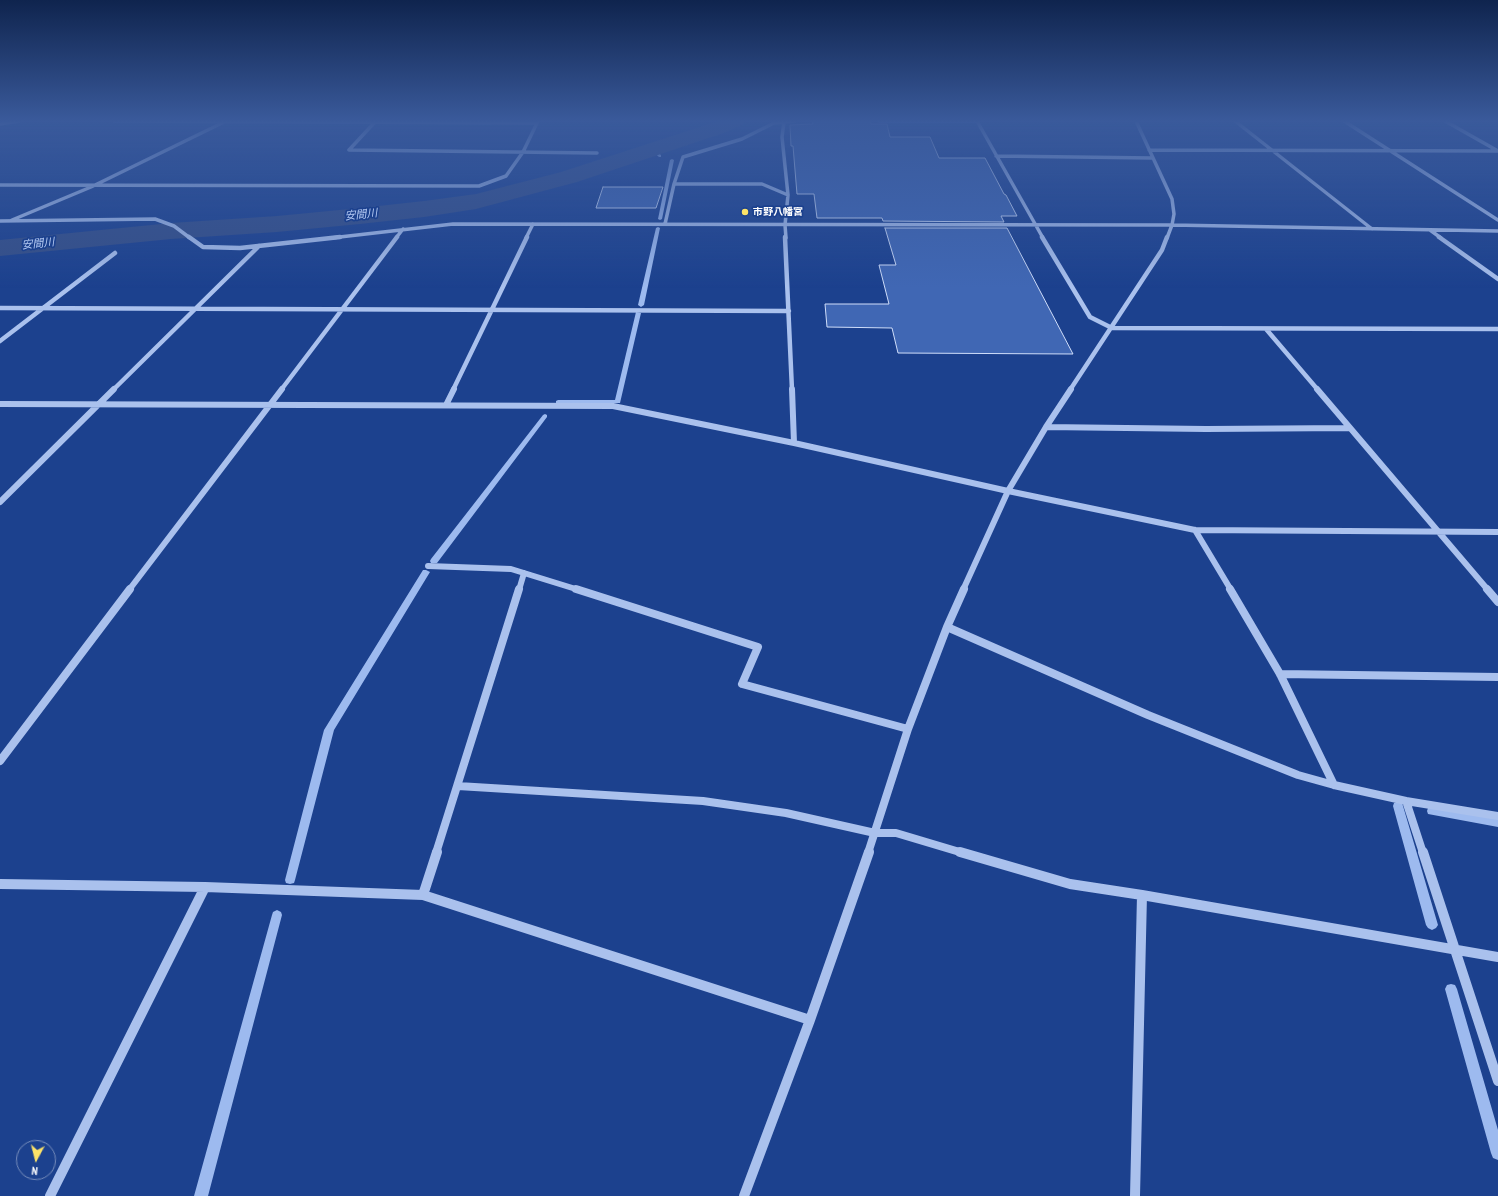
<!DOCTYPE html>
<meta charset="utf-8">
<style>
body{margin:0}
#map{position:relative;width:1498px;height:1196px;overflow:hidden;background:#1c418e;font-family:"PT Sans Narrow",sans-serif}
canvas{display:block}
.north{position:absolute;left:16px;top:1140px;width:40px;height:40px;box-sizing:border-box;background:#1c418e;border:1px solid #778dbb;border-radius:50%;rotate:187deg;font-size:11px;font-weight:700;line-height:16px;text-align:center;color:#fff}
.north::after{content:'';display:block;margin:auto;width:14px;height:18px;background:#fde368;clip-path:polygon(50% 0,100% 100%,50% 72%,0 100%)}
</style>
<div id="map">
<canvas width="1498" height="1196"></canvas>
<div class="north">N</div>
</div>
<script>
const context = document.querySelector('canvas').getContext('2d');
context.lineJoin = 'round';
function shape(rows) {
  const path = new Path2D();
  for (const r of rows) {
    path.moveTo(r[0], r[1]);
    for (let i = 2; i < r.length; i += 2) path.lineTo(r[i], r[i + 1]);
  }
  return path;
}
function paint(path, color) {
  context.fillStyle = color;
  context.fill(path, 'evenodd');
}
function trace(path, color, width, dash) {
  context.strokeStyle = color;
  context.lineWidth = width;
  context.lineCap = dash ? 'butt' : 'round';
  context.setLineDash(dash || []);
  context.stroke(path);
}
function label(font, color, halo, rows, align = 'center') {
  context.font = font + ' "PT Sans Narrow","Noto Sans JP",sans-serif';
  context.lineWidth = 3.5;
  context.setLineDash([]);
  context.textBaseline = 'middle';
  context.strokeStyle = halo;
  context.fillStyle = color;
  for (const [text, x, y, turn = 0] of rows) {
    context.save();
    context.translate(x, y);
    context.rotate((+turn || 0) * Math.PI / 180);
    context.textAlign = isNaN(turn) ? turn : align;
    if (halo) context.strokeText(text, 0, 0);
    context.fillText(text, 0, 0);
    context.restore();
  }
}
paint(shape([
 [652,149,654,149,661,155,661,157,659,157,652,151,652,149],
 [672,159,674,160,662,219,660,220,658,219,670,160,672,159],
 [658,227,660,228,644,305,641,307,638,305,656,228,658,227],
 [636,312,641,313,620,403,556,403,556,401,558,400,615,400,636,312],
 [545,414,547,415,547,417,437,563,431,563,430,561,431,559,543,415,545,414],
 [423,570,426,570,430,572,334,730,295,880,294,883,290,884,286,883,285,880,324,730,423,570],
 [1398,802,1402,803,1403,806,1438,925,1436,928,1432,930,1428,928,1426,925,1393,806,1394,803,1398,802],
 [1432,807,1498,819,1498,827,1428,814,1427,811,1428,808,1432,807],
 [277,910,281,912,282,915,208,1196,194,1196,272,915,273,912,277,910],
 [1451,984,1455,985,1457,989,1498,1130,1498,1160,1493,1158,1491,1153,1445,989,1447,985,1451,984]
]), '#9dbaef');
paint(shape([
 [718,121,745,121,742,125,724,133,577,182,476,209,424,217,360,224,277,232,171,239,0,256,0,240,171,223,277,216,360,208,424,201,476,194,561,172,718,121]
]), '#344e87');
const building = shape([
 [812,121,870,121,871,124,887,124,890,137,930,137,939,158,985,158,1004,194,1006,195,1017,216,1001,216,1004,222,883,221,882,218,817,218,814,194,797,194,793,146,791,146,790,125,813,124,812,121],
 [603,187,663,187,656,208,596,208,603,187],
 [885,228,1007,228,1073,354,898,353,892,328,827,327,825,304,889,304,879,265,896,265,885,228]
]);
paint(building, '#4067b4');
trace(building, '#d0defa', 1);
trace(shape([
 [114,121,537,123],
 [879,121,977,121],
 [977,121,1043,238],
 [1136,121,1172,199,1174,214,1172,225,1167,238],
 [1235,121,1372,229],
 [1344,121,1498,220],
 [1445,121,1498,151],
 [784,122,782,137,788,195],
 [374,123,349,150,597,153],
 [0,124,19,121],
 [1149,150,1498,151],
 [996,156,1153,158],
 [674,184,762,184,788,195,785,225,786,238],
 [0,185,479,186,506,176,523,152,538,121],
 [12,220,91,187,222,123],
 [0,221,155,219,174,226,190,238],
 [665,224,674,184,683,157,742,139,774,123,795,121],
 [1430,230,1441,238],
 [331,238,453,224,1172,225,1498,231],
 [396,238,403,229],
 [526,238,533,224]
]), '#aac1ed', 3.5);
trace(shape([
 [189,237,203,247,240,248,340,237],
 [785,237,792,390],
 [1042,237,1090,317,1112,328,1498,329],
 [1439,237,1498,279],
 [0,308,789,311],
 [1266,329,1318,390],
 [0,341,115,253],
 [113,390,259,246],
 [281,390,397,237],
 [453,390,527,237],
 [1070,390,1162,250,1167,237]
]), '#aac1ed', 4.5);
trace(shape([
 [792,389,794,443],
 [1317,389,1488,590],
 [0,404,613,406,794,443,1008,491,1195,530,1498,532],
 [446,405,454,389],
 [1046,427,1206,429,1350,428],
 [0,502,114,389],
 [1195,530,1231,590],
 [428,566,511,569,579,590],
 [129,590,282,389],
 [519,590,524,573],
 [963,590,1008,491,1046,427,1071,389]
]), '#aac1ed', 6);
trace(shape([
 [576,589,758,647,742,684,908,729],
 [1230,589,1280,674,1334,785],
 [1487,589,1498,602],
 [947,627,1148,715,1298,775,1334,785,1406,801,1423,853],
 [1280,674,1498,677],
 [0,761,130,589],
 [458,786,703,801,786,813,875,833,896,833,963,853],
 [1406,801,1498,816],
 [436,853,519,589],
 [868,853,908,729,947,627,964,589]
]), '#aac1ed', 8);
trace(shape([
 [960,852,1070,884,1142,895],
 [1423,852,1498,1081],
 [0,884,205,887,423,895,810,1020],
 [423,895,437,852],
 [50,1196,205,887],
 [744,1196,810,1020,869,852],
 [1135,1196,1142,895,1498,957]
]), '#aac1ed', 10);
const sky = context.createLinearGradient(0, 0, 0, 288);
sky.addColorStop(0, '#0f244e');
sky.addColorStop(0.42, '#3a5a9b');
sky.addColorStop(1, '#3a5a9b00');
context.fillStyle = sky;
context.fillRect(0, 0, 1498, 288);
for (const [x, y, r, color] of [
 [745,212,4,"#fde368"]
]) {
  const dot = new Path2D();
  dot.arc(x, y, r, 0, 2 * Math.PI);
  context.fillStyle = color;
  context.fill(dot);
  trace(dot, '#1c418e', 1.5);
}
label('bold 10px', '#fff', '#1c418e', [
 ["市野八幡宮",753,212]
], 'left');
label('italic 11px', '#b6cbf4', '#1c418e', [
 ["安間川",361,215,-6],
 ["安間川",38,244,-6]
]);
</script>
